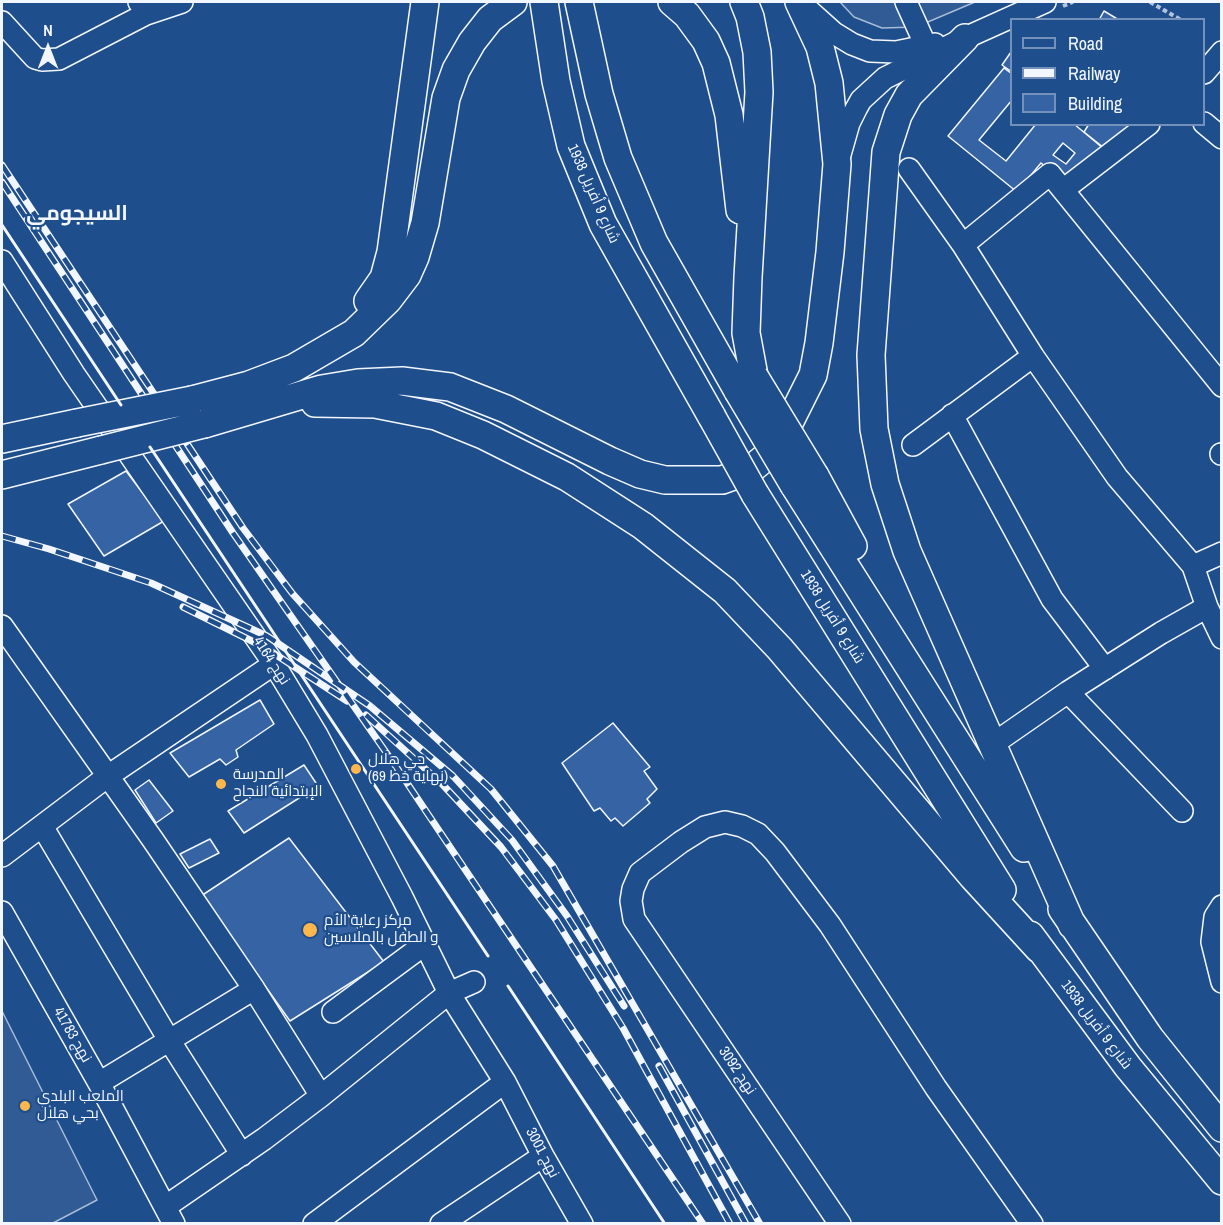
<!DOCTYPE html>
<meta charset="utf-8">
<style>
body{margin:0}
#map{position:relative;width:1223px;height:1225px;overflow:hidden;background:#1f4e8c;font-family:"Archivo Narrow",sans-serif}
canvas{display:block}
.frame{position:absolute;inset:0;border:3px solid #f2f6ff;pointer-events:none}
.legend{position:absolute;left:1010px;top:18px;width:195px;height:108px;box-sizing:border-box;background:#1f4e8c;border:2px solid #7391ba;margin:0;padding:8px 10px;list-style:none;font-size:18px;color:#f2f6ff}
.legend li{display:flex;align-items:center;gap:12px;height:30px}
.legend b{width:30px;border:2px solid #7391ba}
.north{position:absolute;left:18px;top:18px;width:60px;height:60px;-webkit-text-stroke:4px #1f4e8c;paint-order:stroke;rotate:0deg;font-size:16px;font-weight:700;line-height:24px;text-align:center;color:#f2f6ff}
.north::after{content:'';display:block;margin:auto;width:21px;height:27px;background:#f2f6ff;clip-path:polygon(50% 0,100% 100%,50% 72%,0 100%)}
</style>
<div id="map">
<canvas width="1223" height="1225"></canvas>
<div class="frame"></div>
<ul class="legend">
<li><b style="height:8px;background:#1f4e8c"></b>Road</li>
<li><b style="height:8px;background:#f2f6ff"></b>Railway</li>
<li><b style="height:16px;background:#3563a3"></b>Building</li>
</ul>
<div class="north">N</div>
</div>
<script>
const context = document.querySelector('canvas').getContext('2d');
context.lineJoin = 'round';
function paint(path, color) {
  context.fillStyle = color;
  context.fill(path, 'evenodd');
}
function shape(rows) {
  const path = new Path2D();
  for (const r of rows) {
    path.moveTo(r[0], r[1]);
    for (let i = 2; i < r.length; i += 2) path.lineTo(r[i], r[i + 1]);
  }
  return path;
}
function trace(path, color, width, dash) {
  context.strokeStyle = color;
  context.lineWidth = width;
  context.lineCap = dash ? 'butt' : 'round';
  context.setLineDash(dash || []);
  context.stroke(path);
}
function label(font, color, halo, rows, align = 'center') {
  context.font = font + ' "Archivo Narrow",Cairo,sans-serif';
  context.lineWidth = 4.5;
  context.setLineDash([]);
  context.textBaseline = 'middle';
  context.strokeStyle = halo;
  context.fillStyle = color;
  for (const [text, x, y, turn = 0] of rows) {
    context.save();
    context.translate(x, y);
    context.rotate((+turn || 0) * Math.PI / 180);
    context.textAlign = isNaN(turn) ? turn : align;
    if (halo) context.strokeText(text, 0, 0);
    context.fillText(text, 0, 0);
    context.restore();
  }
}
const built = shape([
 [840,2,975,2,916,27,882,28,854,17,840,2],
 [2,1011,97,1200,53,1223,2,1223,2,1011]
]);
paint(built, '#305b95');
trace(built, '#a8bbd7', 1.5);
const building = shape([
 [1104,11,1119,20,1099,20,1104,11],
 [1011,52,1012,52,1012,72,1002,65,1011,52],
 [1004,68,1012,74,1012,100,979,140,1006,161,1036,124,1074,124,1104,149,1066,183,1041,163,1017,192,948,136,1004,68],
 [1063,143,1075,153,1066,164,1053,155,1063,143],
 [1089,124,1145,124,1108,151,1084,132,1089,124],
 [126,471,164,521,104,556,68,504,126,471],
 [260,700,274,724,236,750,238,757,226,765,220,759,189,777,170,753,260,700],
 [613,723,650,767,644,771,657,789,647,799,650,803,623,826,615,818,611,821,600,808,594,811,562,763,613,723],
 [304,765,318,786,244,833,228,811,304,765],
 [149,780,173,811,156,823,135,790,149,780],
 [289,838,384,962,290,1021,201,896,289,838],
 [210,839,219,853,189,868,180,854,210,839]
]);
paint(building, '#3563a3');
trace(building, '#f2f6ff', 1.5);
const minor = shape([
 [139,2,146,14,182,2],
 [906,2,926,46],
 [805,7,834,33,852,44,870,51,896,52,935,44],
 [2,22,35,58,42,60,59,59,146,14],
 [1204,73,1222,52],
 [1204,123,1222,138],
 [839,158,849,123,856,109,861,100,885,78,965,38,1045,2],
 [909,169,963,245,1033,356,1117,477,1193,566,1207,607,1161,633,1068,692,993,744],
 [1063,190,1149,124],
 [963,245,1050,174,1222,386],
 [2,261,74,374,274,664,317,735,402,897,449,993,505,1082,543,1156,582,1224],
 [952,415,1052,599,1105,669],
 [913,445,1033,356],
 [1221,454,1222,454],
 [1193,566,1222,553],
 [1207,607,1222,638],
 [2,626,153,840,254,989,321,1096],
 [1068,692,1182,811],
 [42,826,169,1040,242,1155],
 [2,856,108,776,274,664],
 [1222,906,1215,917,1212,942,1222,982],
 [2,912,99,1083,174,1224],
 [333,1012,425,944],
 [99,1083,254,989],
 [165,1207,264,1139,321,1096,449,993,474,982],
 [314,1224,505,1082],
 [441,1224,543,1156],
 [840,1224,634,919,631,901,633,889,640,873,681,842,705,827,725,822,742,826,758,834,775,852,830,925,936,1088,1032,1224]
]);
const major = shape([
 [544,2,556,81,571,146,603,224,712,417],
 [579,2,599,94,618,158,654,243,738,391],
 [672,2,687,15,706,41,716,63,729,115,740,210],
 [744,2,750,17,757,52,759,92,748,277,746,333,754,376],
 [965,38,909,95,898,115,886,152,871,355,874,429,885,484,907,551,1072,925],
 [368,301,384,278,391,252,425,2],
 [192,400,249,385,294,368,354,333,388,300,407,275,415,257,425,223,446,98,456,70,472,42,490,19,513,2],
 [315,403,375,404,436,416,483,435,567,477,643,526,725,591,780,649,973,877,1039,949],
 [204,424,322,389,358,383,402,381,450,387,506,409,610,461,640,474,665,480,722,480,750,470,767,456,780,441,813,375,819,343,830,252,837,164,829,83,820,47,799,2],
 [2,439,77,423],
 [2,475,101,450],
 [815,476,853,546],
 [794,485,1024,848],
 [755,494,1002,890],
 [1062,909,1150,1038,1222,1128],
 [1030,935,1128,1067,1222,1181]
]);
trace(minor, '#f2f6ff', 24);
trace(major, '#f2f6ff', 30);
trace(shape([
 [1150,2,1181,20],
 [1063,6,1073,2]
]), '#b3c4dc', 4, [4.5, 3]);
trace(minor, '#1f4e8c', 21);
trace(major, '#1f4e8c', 27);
const rail = shape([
 [2,165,243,528,292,593,354,662,491,789,553,866,760,1224],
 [2,182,233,533,397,768,703,1224],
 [2,536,49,549,151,583,267,636,370,706,453,776,512,840,567,916,624,1006],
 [183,607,264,647,347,701],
 [366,715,443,785,501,847,556,920,623,1028,730,1224],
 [659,1066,746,1224]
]);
trace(rail, '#f2f6ff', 7);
trace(rail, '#1f4e8c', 4.5, [14]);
const majorBridge = shape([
 [754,376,815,476],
 [738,391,794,485],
 [712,417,755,494],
 [77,423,192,400],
 [101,450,204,424]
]);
trace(majorBridge, '#f2f6ff', 30, []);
trace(majorBridge, '#1f4e8c', 27);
trace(shape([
 [2,225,121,405],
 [150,447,488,956],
 [508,986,665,1224]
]), '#f2f6ff', 3);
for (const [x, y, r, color] of [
 [356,769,6,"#ffb74d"],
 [221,784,6,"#ffb74d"],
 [310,930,8,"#ffb74d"],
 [25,1106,6,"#ffb74d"]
]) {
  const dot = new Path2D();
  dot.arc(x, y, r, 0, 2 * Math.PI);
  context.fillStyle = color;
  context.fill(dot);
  trace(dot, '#1f4e8c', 2);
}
label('15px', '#f2f6ff', '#1f4e8c', [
 ["شارع 9 أفريل 1938",593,194,66],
 ["شارع 9 أفريل 1938",832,617,58],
 ["نهج 4164",271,661,57],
 ["شارع 9 أفريل 1938",1096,1025,53],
 ["نهج 41783",72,1035,60],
 ["نهج 3092",737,1071,56],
 ["نهج 3001",542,1153,62]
]);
label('15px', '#f2f6ff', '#1f4e8c', [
 ["حي هلال",368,760],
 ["(نهاية خط 69)",368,777],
 ["المدرسة",233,775],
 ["الإبتدائية النجاح",233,792],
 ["مركز رعاية الأم",324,921],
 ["و الطفل بالملاسين",324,938],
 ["الملعب البلدي",37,1097],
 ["بحي هلال",37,1114]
], 'left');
label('bold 21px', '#f2f6ff', '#1f4e8c', [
 ["السيجومي",77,214]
]);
</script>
